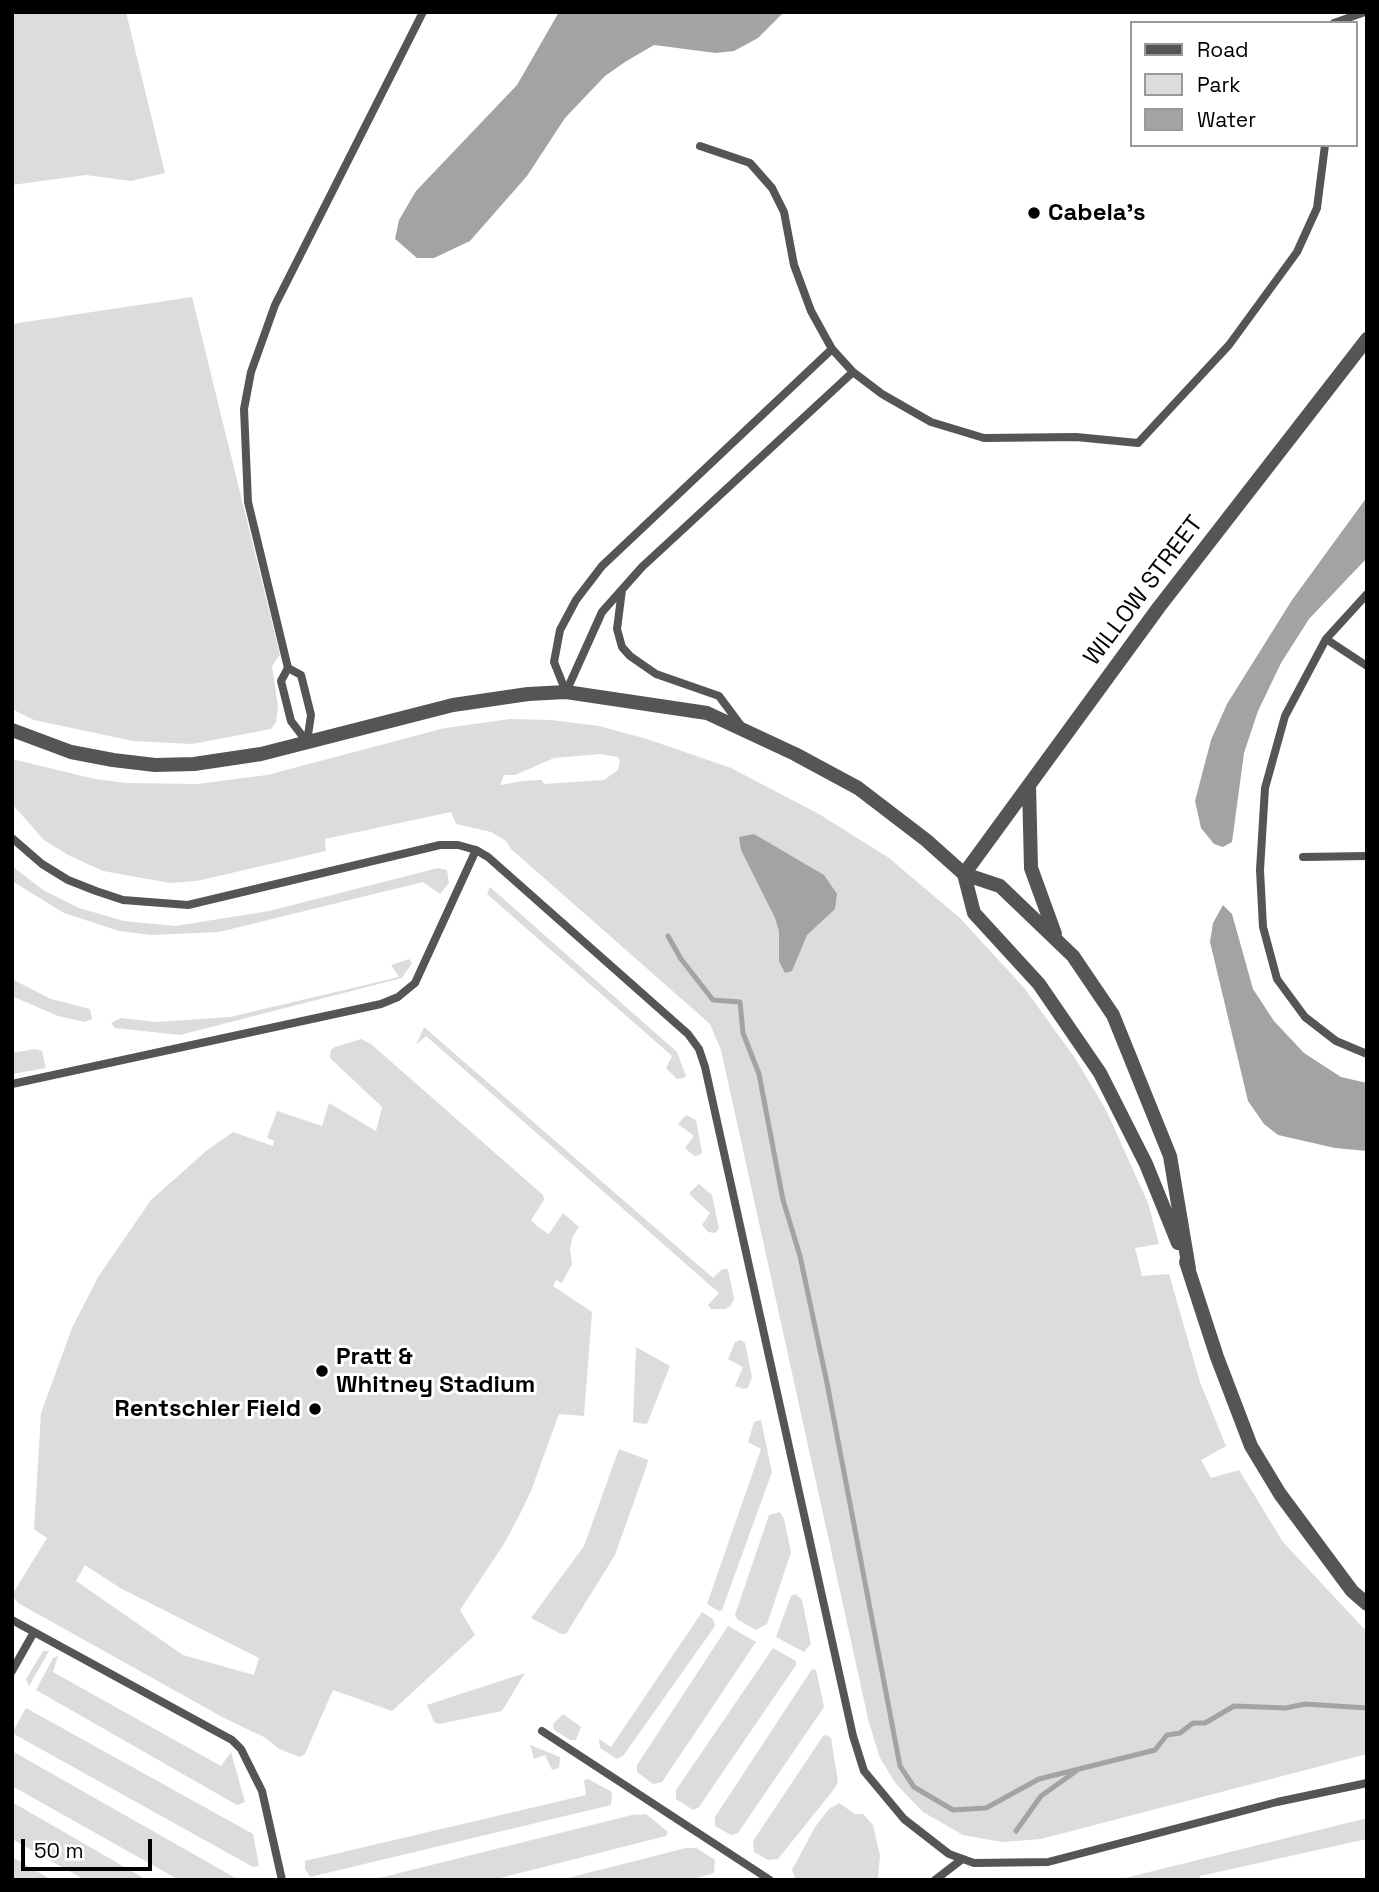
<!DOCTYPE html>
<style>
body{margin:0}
#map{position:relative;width:1379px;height:1892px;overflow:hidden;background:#fff;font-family:"Space Grotesk",sans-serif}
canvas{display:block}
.frame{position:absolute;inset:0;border:14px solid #000;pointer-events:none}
.legend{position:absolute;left:1130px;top:21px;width:228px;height:126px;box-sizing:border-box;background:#fff;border:2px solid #999;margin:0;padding:9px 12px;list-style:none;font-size:21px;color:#000}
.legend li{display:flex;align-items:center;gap:14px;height:35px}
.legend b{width:35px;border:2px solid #999}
.scale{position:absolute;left:21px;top:1839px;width:131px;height:32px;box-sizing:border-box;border:4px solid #000;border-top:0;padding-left:9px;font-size:21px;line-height:24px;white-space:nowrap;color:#000;-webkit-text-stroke:5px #fff;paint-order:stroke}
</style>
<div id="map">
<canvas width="1379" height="1892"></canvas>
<div class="frame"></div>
<ul class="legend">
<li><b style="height:9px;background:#555"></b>Road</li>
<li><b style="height:19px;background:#dcdcdc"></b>Park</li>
<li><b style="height:19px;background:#a3a3a3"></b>Water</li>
</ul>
<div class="scale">50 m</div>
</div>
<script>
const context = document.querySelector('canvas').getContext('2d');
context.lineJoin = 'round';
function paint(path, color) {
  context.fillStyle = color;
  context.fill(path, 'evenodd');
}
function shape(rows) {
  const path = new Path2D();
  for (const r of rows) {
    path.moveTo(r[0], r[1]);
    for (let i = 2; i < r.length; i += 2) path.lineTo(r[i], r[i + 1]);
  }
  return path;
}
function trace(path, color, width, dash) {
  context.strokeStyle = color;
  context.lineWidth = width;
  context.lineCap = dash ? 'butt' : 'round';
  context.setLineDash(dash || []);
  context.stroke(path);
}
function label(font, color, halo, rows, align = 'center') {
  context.font = font + ' "Space Grotesk",sans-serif';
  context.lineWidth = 6;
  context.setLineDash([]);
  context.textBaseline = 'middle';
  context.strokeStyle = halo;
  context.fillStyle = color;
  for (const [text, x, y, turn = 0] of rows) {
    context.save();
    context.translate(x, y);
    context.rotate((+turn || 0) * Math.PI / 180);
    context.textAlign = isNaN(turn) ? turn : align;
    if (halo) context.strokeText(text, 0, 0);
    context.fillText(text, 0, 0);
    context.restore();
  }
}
paint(shape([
 [12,12,126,12,165,173,131,181,86,175,12,185],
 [192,297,280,655,272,666,278,706,276,722,271,729,192,744,133,741,34,720,12,709,12,324],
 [510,719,551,720,599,726,647,739,731,768,819,814,889,858,960,918,1025,989,1075,1058,1106,1110,1148,1203,1159,1244,1135,1248,1142,1276,1169,1274,1200,1382,1226,1446,1201,1460,1211,1478,1239,1470,1283,1542,1367,1632,1367,1754,1041,1839,1002,1842,963,1835,923,1812,896,1784,880,1758,869,1723,721,1050,710,1024,510,848,506,841,491,832,456,824,451,812,325,839,326,851,197,881,170,883,103,871,70,856,44,840,12,804,12,759,95,779,126,783,197,784,267,775,445,728],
 [600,754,618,757,620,761,618,770,604,780,544,784,542,780,523,781,500,785,504,775,515,775,554,758],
 [12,866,43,890,79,908,124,921,175,926,269,911,438,868,447,870,449,883,440,894,423,882,219,932,151,935,119,931,64,913,12,881],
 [490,887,677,1052,686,1076,683,1078,677,1079,666,1068,672,1056,487,894],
 [409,959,412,963,402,978,180,1035,115,1028,111,1023,121,1018,156,1022,230,1017,399,977,391,965],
 [12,979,51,999,90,1009,92,1019,85,1022,58,1016,12,996],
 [424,1027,713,1278,722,1269,728,1269,734,1299,731,1305,726,1309,711,1309,708,1305,719,1293,426,1036,416,1045],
 [361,1039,371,1044,543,1195,544,1200,531,1220,538,1227,549,1234,563,1213,579,1227,573,1236,570,1249,572,1264,562,1283,556,1280,553,1286,592,1312,584,1416,559,1414,531,1491,519,1516,504,1544,460,1610,475,1635,392,1711,333,1690,305,1754,300,1757,279,1749,264,1737,224,1718,18,1603,12,1595,47,1538,34,1529,41,1413,72,1328,98,1277,151,1200,206,1151,233,1132,273,1146,274,1141,267,1138,277,1111,322,1126,329,1103,376,1131,382,1107,330,1058,331,1050,335,1047],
 [85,1565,120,1588,259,1658,254,1675,183,1655,76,1581],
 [35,1049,42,1051,46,1068,12,1074,12,1053],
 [686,1115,696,1120,702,1152,700,1155,694,1156,685,1148,694,1136,678,1124],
 [699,1184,712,1195,719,1229,715,1233,708,1232,702,1225,710,1213,690,1195,690,1192],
 [741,1340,745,1343,752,1377,748,1388,744,1389,735,1386,743,1367,728,1359,735,1342],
 [636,1347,670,1366,647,1424,633,1422],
 [761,1420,772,1472,722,1610,719,1611,707,1604,761,1449,748,1442,754,1422],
 [619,1449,648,1460,646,1468,615,1555,566,1634,561,1634,531,1618,584,1546],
 [780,1512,784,1519,791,1552,767,1624,756,1630,738,1620,735,1615,769,1515],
 [796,1594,802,1600,811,1644,804,1652,776,1637,791,1596],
 [702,1612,713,1619,715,1626,623,1756,617,1759,600,1748,599,1739,611,1747],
 [728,1626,756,1642,662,1782,653,1784,637,1772,637,1765],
 [773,1648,796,1661,796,1665,699,1807,693,1810,676,1799,676,1790],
 [43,1651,49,1651,29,1686,26,1679],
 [58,1656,53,1672,221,1766,231,1752,245,1802,237,1805,36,1690,53,1658],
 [812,1669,816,1670,824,1707,738,1833,731,1835,715,1826,715,1817],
 [525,1673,502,1711,439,1724,434,1722,427,1705],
 [26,1708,253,1834,259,1866,253,1867,12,1733],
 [563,1714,581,1727,576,1740,570,1740,554,1730,553,1724],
 [826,1735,831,1738,838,1782,835,1788,778,1859,768,1860,754,1852,753,1841,823,1736],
 [530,1745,560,1757,559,1768,552,1770,545,1755,534,1759],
 [12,1751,239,1880,179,1880,12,1786],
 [588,1779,612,1792,611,1805,310,1877,305,1869,305,1861,309,1860,586,1795,584,1780],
 [12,1802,147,1880,85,1880,12,1839],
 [839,1803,855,1814,863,1814,873,1825,880,1855,878,1880,796,1880,792,1870,815,1827,829,1809],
 [632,1815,646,1814,668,1832,666,1836,492,1880,371,1880],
 [1367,1818,1367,1839,1200,1876,1200,1880,1117,1880],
 [686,1848,696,1848,715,1860,714,1873,689,1880,560,1880],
 [12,1857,52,1880,12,1880]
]), '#dcdcdc');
paint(shape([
 [559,12,784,12,758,38,734,51,716,53,654,45,625,62,605,76,565,118,527,176,470,241,434,258,417,258,395,239,399,220,416,191,517,85],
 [1367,497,1367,558,1309,619,1281,663,1258,711,1244,753,1232,842,1223,847,1214,844,1201,828,1195,801,1211,740,1227,704,1292,600],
 [754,834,824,875,837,894,835,909,807,935,792,971,785,973,779,961,779,931,775,918,741,850,739,837],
 [1223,905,1232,914,1253,989,1274,1021,1304,1053,1341,1077,1367,1083,1367,1151,1335,1148,1278,1135,1264,1124,1248,1101,1210,942,1213,923]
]), '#a3a3a3');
trace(shape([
 [668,936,681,959,713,1000,740,1002,743,1033,759,1074,783,1200,800,1256,827,1383,900,1766,914,1787,953,1810,986,1808,1039,1779,1079,1769],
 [1016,1831,1041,1796,1079,1769,1155,1750,1167,1735,1180,1733,1193,1723,1205,1723,1234,1706,1286,1708,1305,1704,1367,1708]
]), '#a3a3a3', 5);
trace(shape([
 [1334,23,1365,12],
 [700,146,750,163,772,188,784,212,794,265,811,311,832,349,853,372,882,394,931,422,984,438,1076,437,1138,443,1229,345,1297,252,1317,208,1325,145],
 [622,590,617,629,622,647,630,656,656,674,719,696,742,727],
 [1367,594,1326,639,1285,716,1265,788,1260,870,1263,927,1277,979,1305,1017,1336,1041,1367,1054],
 [1326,639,1367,666],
 [288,668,301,675,311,715,307,742],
 [566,692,554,662,560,630,576,600,602,566,832,349],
 [566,692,602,612,642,567,853,372],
 [307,742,291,721,281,681,288,668,248,502,244,409,251,372,275,305,423,12],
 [12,838,42,864,68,880,96,891,123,900,188,905,440,845,458,845,476,850,488,857,688,1034,699,1049,705,1067,853,1736,864,1771,904,1819,949,1854,974,1863,1048,1862,1277,1802,1367,1783],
 [1303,857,1367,856],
 [12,1084,381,1004,398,997,415,983,476,850],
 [12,1620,232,1740,241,1749,262,1791,282,1880],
 [12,1671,34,1632],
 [542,1731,770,1880],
 [935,1880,961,1860]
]), '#555', 8);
trace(shape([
 [12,730,71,752,113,760,155,765,194,764,261,754,453,705,528,694,566,692,707,713,795,754,858,788,926,840,964,874,1000,886,1073,956,1113,1015,1170,1156,1189,1269],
 [1029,785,1031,868,1055,934],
 [964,874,974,913,1039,984,1100,1073,1146,1164,1178,1243],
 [964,874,1159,607,1367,339],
 [1186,1262,1217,1357,1251,1446,1280,1494,1352,1591,1367,1604]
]), '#555', 14);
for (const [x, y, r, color] of [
 [1034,213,7,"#000"],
 [322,1371,7,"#000"],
 [315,1409,7,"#000"]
]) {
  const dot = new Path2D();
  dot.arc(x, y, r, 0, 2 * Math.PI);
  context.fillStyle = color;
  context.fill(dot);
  trace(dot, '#fff', 2.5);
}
label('bold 24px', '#000', '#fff', [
 ["Cabela's",1048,213],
 ["Pratt &",336,1357],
 ["Whitney Stadium",336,1385],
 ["Rentschler Field",301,1409,"right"]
], 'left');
label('24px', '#000', '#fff', [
 ["WILLOW STREET",1144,591,-53]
]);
</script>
